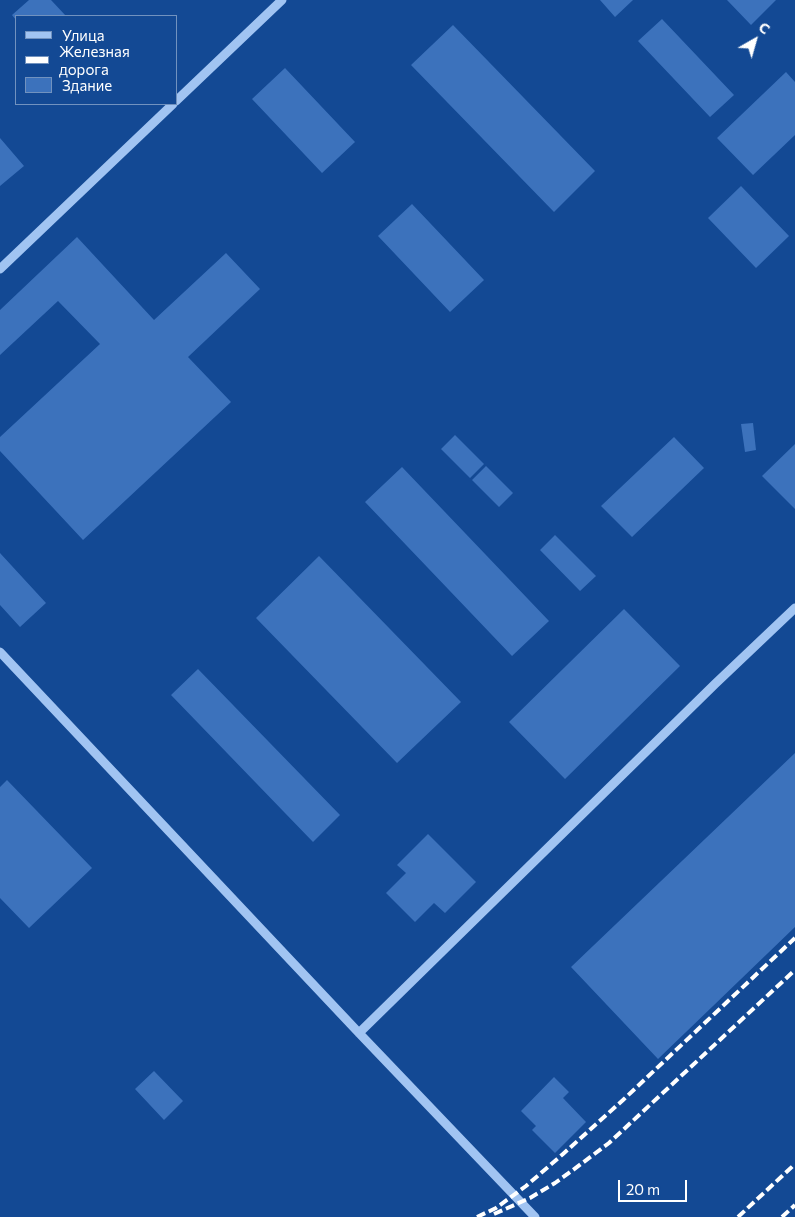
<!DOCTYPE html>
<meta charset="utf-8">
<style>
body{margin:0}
#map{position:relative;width:795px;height:1217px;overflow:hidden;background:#134994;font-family:Commissioner,sans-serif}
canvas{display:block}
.legend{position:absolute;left:15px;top:15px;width:162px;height:90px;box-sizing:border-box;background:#134994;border:1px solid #7192bf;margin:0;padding:6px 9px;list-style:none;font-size:15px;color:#fff}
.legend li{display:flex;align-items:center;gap:10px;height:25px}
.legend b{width:25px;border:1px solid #7192bf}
.north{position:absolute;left:730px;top:15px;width:50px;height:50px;-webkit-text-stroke:4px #134994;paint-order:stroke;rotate:38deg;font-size:14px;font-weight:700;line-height:20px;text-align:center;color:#fff}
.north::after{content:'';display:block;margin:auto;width:18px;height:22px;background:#fff;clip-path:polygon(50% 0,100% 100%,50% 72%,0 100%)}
.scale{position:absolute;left:618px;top:1180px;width:69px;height:22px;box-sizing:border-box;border:2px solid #fff;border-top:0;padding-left:6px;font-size:15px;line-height:18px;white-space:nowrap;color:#fff;-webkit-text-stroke:4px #134994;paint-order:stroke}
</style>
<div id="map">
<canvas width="795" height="1217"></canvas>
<ul class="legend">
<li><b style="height:6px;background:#a1c4f2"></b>Улица</li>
<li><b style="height:6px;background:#fff"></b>Железная дорога</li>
<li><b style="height:14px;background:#3c72bc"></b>Здание</li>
</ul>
<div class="north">С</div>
<div class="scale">20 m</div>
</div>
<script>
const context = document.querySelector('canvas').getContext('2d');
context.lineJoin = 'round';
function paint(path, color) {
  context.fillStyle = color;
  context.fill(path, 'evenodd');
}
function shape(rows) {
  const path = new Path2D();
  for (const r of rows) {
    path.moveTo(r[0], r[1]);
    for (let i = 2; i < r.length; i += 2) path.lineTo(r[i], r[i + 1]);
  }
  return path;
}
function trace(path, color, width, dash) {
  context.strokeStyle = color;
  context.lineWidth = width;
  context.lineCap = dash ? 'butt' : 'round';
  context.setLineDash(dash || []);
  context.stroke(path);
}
paint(shape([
 [29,0,51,0,66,16,16,16,16,20,12,15],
 [600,0,633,0,615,17],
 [727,0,776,0,751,25],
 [662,19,734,95,710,117,638,41],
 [453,25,595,171,554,212,411,65],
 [285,68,355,142,322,173,252,99],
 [786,72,795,82,795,135,753,175,717,138],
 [0,138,24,166,0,186],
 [741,186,789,236,756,268,708,218],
 [412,204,484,280,450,312,378,236],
 [77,237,154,320,226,253,260,289,188,357,231,402,83,540,0,451,0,437,100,344,58,301,0,355,0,310],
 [753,423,756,450,745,452,741,424],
 [455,435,484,464,470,478,441,449],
 [674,437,704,468,632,537,601,506],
 [795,444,795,509,762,476],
 [486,466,513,493,499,507,472,480],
 [402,467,549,621,512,656,365,502],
 [555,535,596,576,580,591,540,550],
 [0,553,46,603,20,627,0,605],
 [319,556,461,702,397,763,256,618],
 [624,609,680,666,565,779,509,722],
 [198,669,340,815,313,842,171,695],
 [795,753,795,927,658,1059,571,967],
 [7,780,92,868,29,928,0,898,0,787],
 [428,834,476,882,445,913,434,903,415,922,386,893,406,873,397,865],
 [154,1071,183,1101,164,1120,135,1089],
 [554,1077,569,1092,563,1098,586,1122,555,1153,532,1130,536,1126,521,1111]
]), '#3c72bc');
trace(shape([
 [176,101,282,0],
 [0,269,173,104],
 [0,652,359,1033,535,1217],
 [359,1033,715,684,795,608]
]), '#a1c4f2', 9);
trace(shape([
 [494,1214,530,1198,555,1183,573,1170,609,1143,795,970],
 [477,1217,496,1208,526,1186,563,1154,623,1100,795,938],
 [738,1217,795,1164],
 [782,1217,795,1205]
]), '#fff', 4, [9, 4]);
</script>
